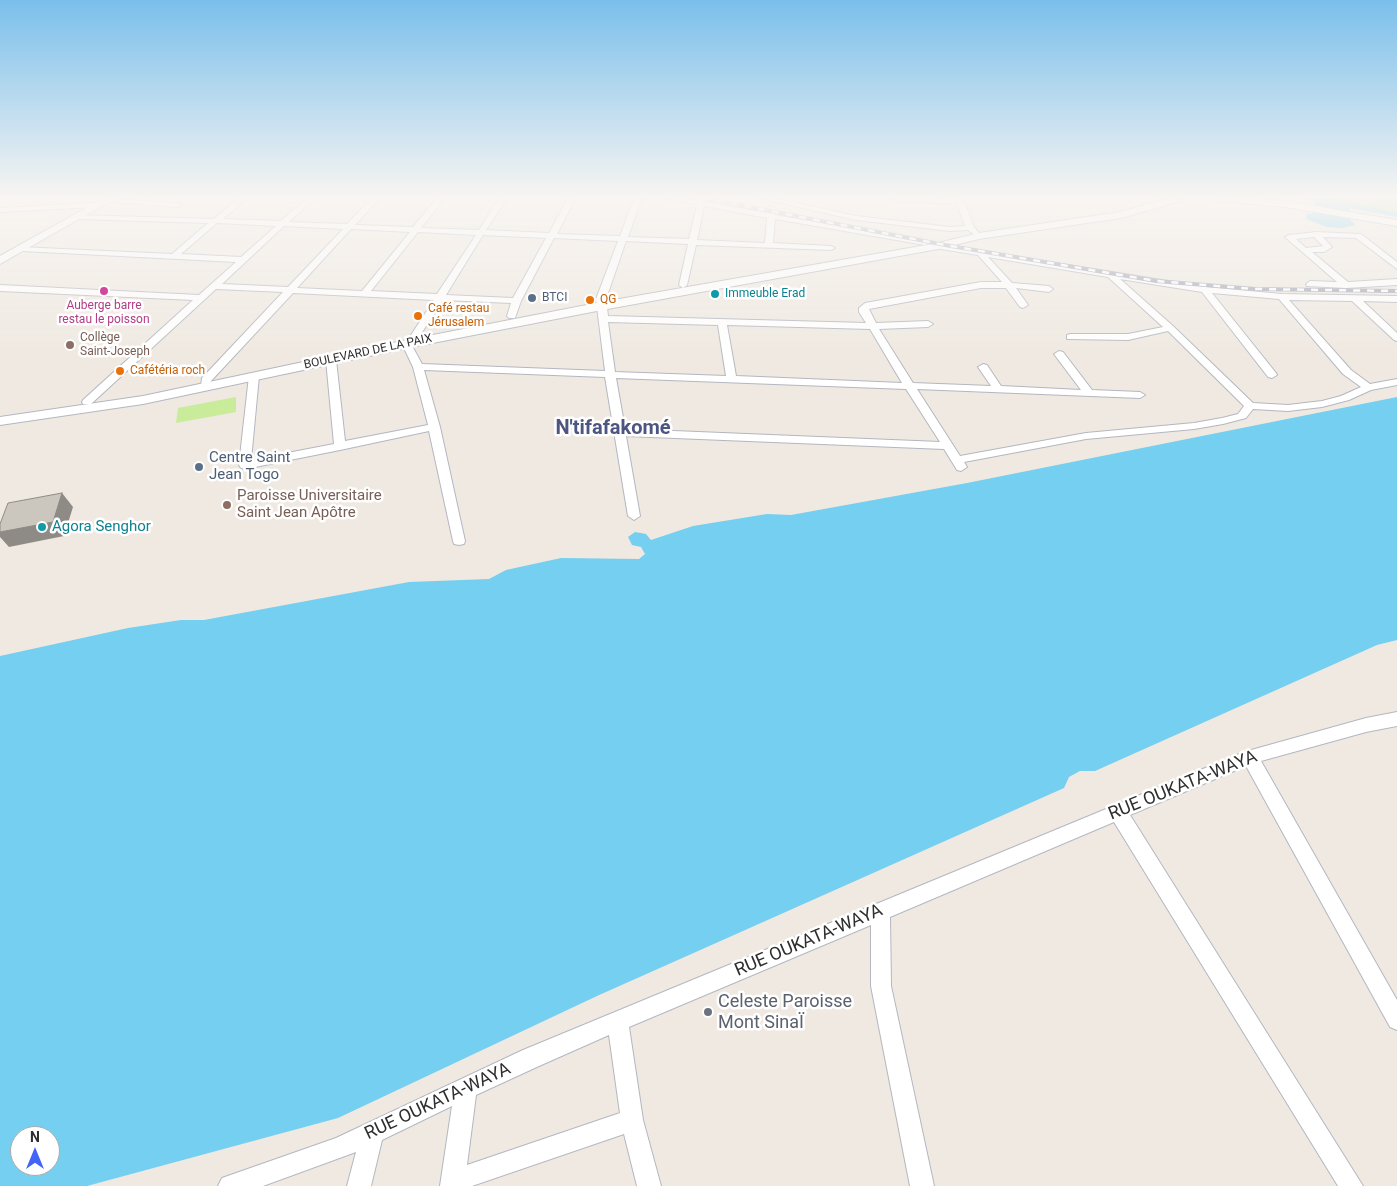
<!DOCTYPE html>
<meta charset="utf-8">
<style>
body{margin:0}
#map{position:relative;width:1397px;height:1186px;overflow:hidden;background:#efe9e1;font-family:Roboto,sans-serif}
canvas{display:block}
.north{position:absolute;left:10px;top:1126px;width:50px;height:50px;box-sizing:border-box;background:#fff;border:1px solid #ababab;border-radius:50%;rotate:0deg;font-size:14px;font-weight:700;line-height:20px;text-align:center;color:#2e2e2e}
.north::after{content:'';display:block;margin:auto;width:18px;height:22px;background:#4264fb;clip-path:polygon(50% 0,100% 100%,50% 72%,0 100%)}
</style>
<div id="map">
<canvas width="1397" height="1186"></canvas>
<div class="north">N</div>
</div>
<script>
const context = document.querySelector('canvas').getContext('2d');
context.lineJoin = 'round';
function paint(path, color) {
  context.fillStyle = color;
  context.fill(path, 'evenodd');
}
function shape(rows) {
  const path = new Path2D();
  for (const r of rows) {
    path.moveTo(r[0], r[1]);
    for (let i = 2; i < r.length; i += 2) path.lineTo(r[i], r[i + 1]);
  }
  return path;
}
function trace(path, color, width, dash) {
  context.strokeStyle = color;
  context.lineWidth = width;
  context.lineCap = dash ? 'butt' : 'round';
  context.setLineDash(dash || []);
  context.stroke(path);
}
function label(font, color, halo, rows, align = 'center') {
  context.font = font + ' Roboto,sans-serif';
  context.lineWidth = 5;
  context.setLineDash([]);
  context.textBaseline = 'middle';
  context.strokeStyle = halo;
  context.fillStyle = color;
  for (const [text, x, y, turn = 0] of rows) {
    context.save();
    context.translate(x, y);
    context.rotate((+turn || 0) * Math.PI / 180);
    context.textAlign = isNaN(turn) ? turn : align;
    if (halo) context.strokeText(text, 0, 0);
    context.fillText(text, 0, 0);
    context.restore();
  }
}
paint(shape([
 [1332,198,1397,198,1397,213,1358,205]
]), '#b6e59e');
paint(shape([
 [236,397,236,412,176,423,178,408]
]), '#c9ec9a');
paint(shape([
 [1307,198,1332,198,1397,213,1397,217,1349,208,1350,219,1355,225,1342,228,1327,227,1306,219,1306,214,1314,213,1315,202],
 [1397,397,1397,640,1377,645,1095,771,1080,771,1069,777,1064,788,597,996,338,1118,87,1186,0,1186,0,656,128,628,181,620,204,620,409,582,489,579,506,570,561,558,639,559,645,554,641,547,632,545,628,537,635,532,646,534,651,540,693,526,767,514,791,515,967,483],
 [20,1136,50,1136,50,1166,20,1166]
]), '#75cff0');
const street = shape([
 [105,198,177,203,181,205,177,207,108,202,105,202,105,198],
 [238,198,247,198,223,219,281,221,307,198,315,198,289,222,347,224,372,198,380,198,355,225,413,227,437,198,445,198,421,228,479,230,499,198,507,198,486,230,549,233,568,198,576,198,557,234,620,236,634,198,642,198,628,237,689,239,697,205,665,198,683,198,767,213,766,208,770,206,774,208,775,215,925,241,929,243,925,245,775,219,773,243,831,246,835,248,831,250,696,245,687,285,683,288,679,285,688,244,626,241,606,299,608,316,866,323,859,312,859,308,865,303,981,282,1002,282,978,255,935,248,934,246,938,244,1205,287,1282,294,1397,296,1397,302,1363,301,1397,333,1397,341,1394,340,1352,301,1289,300,1351,370,1370,384,1397,379,1397,385,1371,390,1349,400,1322,407,1288,411,1253,409,1246,418,1223,424,1194,429,1086,439,964,462,967,467,961,471,957,470,944,449,626,436,640,516,634,520,628,516,605,377,424,370,440,427,465,541,464,544,459,545,454,544,453,541,429,431,340,450,245,469,241,468,239,465,249,376,254,373,259,376,251,460,334,444,326,360,327,358,331,357,336,360,345,441,428,425,413,367,402,344,404,342,410,342,422,364,605,371,596,299,618,241,554,238,521,301,515,318,509,318,507,316,511,303,443,300,419,337,416,338,411,335,434,300,293,293,211,381,210,388,206,389,201,386,202,378,283,292,216,289,91,404,83,404,82,402,83,400,193,300,0,291,0,285,199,295,236,262,22,251,19,251,19,247,172,254,208,223,77,219,73,217,77,215,214,219,238,198],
 [704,206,767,218,765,243,697,240,704,206],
 [217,223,276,226,241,257,181,254,217,223],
 [284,226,343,229,288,287,222,284,284,226],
 [351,229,410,232,362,291,297,288,351,229],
 [418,232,476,235,437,294,371,291,418,232],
 [483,235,546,238,513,298,446,295,483,235],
 [988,257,1108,277,1163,327,1128,334,1070,334,1067,335,1067,339,1128,340,1168,331,1244,406,1238,414,1222,418,1194,423,1086,433,960,456,917,389,1140,398,1145,395,1140,392,1092,390,1063,352,1059,351,1054,354,1081,390,1001,386,987,365,983,364,978,367,991,386,913,383,879,329,928,327,933,324,928,321,876,323,869,309,981,288,1006,288,1020,307,1023,308,1028,305,1016,288,1049,292,1053,289,1049,286,1012,283,988,257],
 [1120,279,1202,292,1268,377,1272,378,1277,375,1276,373,1212,293,1279,299,1343,374,1361,387,1341,396,1322,401,1288,405,1253,403,1173,326,1120,279],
 [608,322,718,325,726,376,615,372,608,322],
 [727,325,870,329,902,383,736,376,727,325],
 [616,378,906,389,940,442,625,429,616,378],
 [759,198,774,198,856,216,950,227,965,226,957,204,894,201,890,199,963,198,974,227,979,233,975,235,968,230,950,231,856,220,759,198],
 [91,203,94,203,94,207,0,212,0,208,91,203],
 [1316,232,1361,234,1397,262,1397,269,1356,238,1323,237,1332,247,1324,252,1312,252,1348,282,1397,279,1397,285,1346,288,1307,286,1306,284,1310,281,1337,282,1285,237,1289,235,1316,232],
 [1314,237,1323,246,1306,248,1296,239,1314,237],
 [1397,712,1397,726,1366,732,1261,761,1397,1000,1397,1030,1390,1027,1246,766,1130,815,1363,1186,1338,1186,1114,822,890,917,891,986,934,1186,910,1186,871,986,871,925,629,1027,643,1120,661,1186,637,1186,624,1134,472,1186,440,1186,452,1106,382,1140,371,1186,347,1186,356,1152,263,1186,218,1186,222,1178,336,1138,523,1050,1244,752,1366,718,1397,712],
 [609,1035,620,1113,467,1165,476,1095,539,1066,609,1035]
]);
const secondary = shape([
 [104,198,116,198,0,264,0,256,104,198],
 [1169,198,1182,199,1181,201,1121,218,979,239,938,249,602,310,407,348,143,404,0,425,0,417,143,396,407,340,602,302,938,243,979,233,1120,212,1169,198],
 [1212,198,1252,198,1285,201,1397,220,1397,226,1285,207,1217,201,1212,198]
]);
trace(street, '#b4b7c1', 2);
trace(secondary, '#b4b7c1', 2);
paint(street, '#fff');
paint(secondary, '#fff');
const rail = shape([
 [703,198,945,245,1156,281,1255,289,1397,291]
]);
trace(rail, '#a3a6b8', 4);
trace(rail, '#fff', 2.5, [7]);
paint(shape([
 [62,493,73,507,64,536,9,547,0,537,0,532]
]), '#8e8b86');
const building = shape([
 [62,493,53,522,0,532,0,524,8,503,62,493]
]);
paint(building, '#cbc7bf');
trace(building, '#8e8b86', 1);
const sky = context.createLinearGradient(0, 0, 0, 364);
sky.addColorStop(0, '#7abfeb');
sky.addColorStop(0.54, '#f8f5f2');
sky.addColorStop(1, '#f8f5f200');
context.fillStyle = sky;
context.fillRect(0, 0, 1397, 364);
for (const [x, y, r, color] of [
 [104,291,5,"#d1479c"],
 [715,294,5,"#0f9aa8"],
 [532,298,5,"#5c6f8a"],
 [590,300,5,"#e8710a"],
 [418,316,5,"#e8710a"],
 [70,345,5,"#8d6e63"],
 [120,371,5,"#e8710a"],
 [199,467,5,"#5c6f8a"],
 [227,505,5,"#8d6e63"],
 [42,527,5,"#0f9aa8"],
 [708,1012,5,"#6b7280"]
]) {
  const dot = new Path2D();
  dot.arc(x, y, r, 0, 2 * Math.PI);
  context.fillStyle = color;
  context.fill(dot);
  trace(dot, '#fff', 2);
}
label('12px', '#0d838f', '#fff', [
 ["Immeuble Erad",725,294]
], 'left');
label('12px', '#4e5e75', '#fff', [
 ["BTCI",542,298]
], 'left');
label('12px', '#c56008', '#fff', [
 ["QG",600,300],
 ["Café restau",428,309],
 ["Jérusalem",428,323],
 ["Cafétéria roch",130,371]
], 'left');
label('12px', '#b23c85', '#fff', [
 ["Auberge barre",104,306],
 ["restau le poisson",104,320]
]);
label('12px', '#785e54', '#fff', [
 ["Collège",80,338],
 ["Saint-Joseph",80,352]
], 'left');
label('12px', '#2e2e2e', '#fff', [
 ["BOULEVARD DE LA PAIX",368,352,-12]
]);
label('15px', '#4e5e75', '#fff', [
 ["Centre Saint",209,458],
 ["Jean Togo",209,475]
], 'left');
label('15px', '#785e54', '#fff', [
 ["Paroisse Universitaire",237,496],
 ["Saint Jean Apôtre",237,513]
], 'left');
label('15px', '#0d838f', '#fff', [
 ["Agora Senghor",52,527]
], 'left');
label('18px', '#2e2e2e', '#fff', [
 ["RUE OUKATA-WAYA",1183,786,-22],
 ["RUE OUKATA-WAYA",809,941,-23],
 ["RUE OUKATA-WAYA",438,1102,-25]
]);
label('18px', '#5b616d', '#fff', [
 ["Celeste Paroisse",718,1002],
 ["Mont SinaÏ",718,1023]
], 'left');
label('bold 20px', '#4d5680', '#fff', [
 ["N'tifafakomé",613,429]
]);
</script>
